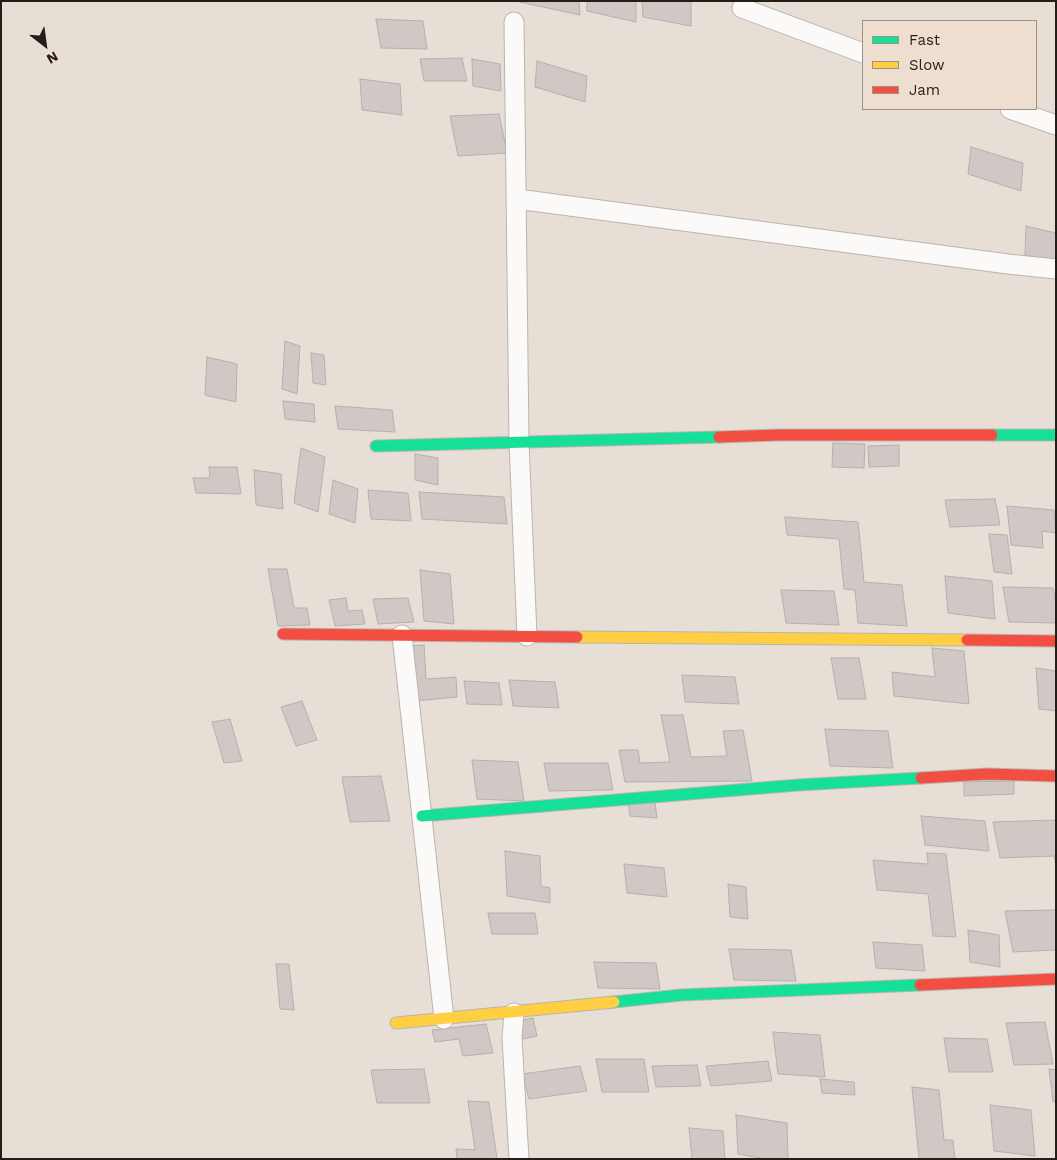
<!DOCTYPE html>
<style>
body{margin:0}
#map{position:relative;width:1057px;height:1160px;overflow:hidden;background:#e7ded6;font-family:"Work Sans",sans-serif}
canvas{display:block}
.frame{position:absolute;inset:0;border:2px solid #241e18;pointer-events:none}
.legend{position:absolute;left:862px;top:20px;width:175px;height:90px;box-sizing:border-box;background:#eedecf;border:1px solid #9d9186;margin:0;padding:6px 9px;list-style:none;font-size:15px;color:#241e18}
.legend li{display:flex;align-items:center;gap:10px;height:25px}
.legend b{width:25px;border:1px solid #9d9186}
.north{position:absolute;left:20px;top:20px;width:50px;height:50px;-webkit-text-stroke:4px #eedecf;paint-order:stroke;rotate:150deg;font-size:14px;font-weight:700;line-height:20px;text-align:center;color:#241e18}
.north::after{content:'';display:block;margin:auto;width:18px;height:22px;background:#241e18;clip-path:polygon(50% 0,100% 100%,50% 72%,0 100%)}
</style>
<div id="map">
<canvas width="1057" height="1160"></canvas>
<div class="frame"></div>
<ul class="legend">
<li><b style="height:6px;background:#16e098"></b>Fast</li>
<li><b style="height:6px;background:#ffcf43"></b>Slow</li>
<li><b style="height:6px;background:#f24e42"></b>Jam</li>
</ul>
<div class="north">N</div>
</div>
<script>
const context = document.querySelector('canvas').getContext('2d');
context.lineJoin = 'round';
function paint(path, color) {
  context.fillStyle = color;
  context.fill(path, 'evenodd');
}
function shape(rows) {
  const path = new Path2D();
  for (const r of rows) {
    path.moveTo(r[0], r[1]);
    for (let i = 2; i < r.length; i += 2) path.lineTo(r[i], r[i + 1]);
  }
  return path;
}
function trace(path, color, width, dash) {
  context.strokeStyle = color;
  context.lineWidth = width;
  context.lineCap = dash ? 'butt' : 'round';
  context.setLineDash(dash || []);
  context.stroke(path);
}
const building = shape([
 [515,1,579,1,580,15,515,1],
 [587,1,636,1,636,22,587,11,587,1],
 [642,1,691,1,691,26,643,17,642,1],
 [376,19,423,21,427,49,381,48,376,19],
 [462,58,467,81,424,81,420,59,462,58],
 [472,59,500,64,501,91,473,86,472,59],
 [537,61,587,76,585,102,535,87,537,61],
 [360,79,400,84,402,115,362,110,360,79],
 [499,114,507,153,458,156,450,116,499,114],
 [971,147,1023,163,1021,191,968,174,971,147],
 [1026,226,1056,233,1056,262,1025,255,1026,226],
 [285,341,300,346,297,394,282,389,285,341],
 [311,353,324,355,326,385,313,383,311,353],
 [207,357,237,364,236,402,205,395,207,357],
 [283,401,314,404,315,422,285,419,283,401],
 [335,406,392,410,395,432,338,429,335,406],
 [833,443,865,444,864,468,832,467,833,443],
 [899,445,899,466,869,467,868,446,899,445],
 [301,448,325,457,318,512,294,503,301,448],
 [415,454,438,458,438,485,415,480,415,454],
 [209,467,237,467,241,494,196,493,193,478,210,478,209,467],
 [254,470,281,474,283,509,256,505,254,470],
 [333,480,358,489,355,523,329,514,333,480],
 [368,490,408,493,411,521,371,519,368,490],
 [419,492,504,497,507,524,422,519,419,492],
 [995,499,1000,525,950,527,945,500,995,499],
 [1007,506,1054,510,1056,533,1042,531,1043,548,1011,545,1007,506],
 [785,517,858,522,864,582,902,585,907,626,858,623,855,590,844,589,839,539,787,535,785,517],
 [989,534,1007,535,1012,574,994,572,989,534],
 [268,569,287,569,294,608,307,608,310,625,278,626,268,569],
 [420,570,450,574,454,624,424,621,420,570],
 [945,576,992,581,995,619,948,613,945,576],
 [1003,587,1053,588,1056,603,1056,623,1009,622,1003,587],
 [781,590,834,591,839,625,786,623,781,590],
 [346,598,348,611,362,610,365,624,335,626,329,600,346,598],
 [408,598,414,622,378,624,373,599,408,598],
 [424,645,426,679,456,677,457,697,415,701,410,646,424,645],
 [932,648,964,651,969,704,894,696,892,672,935,677,932,648],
 [831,658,859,658,866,699,838,699,831,658],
 [1036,668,1056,671,1056,711,1039,709,1036,668],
 [682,675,735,677,739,704,685,702,682,675],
 [509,680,555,682,559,708,513,706,509,680],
 [464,681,499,683,502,705,467,704,464,681],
 [302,701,317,740,296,746,281,707,302,701],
 [661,715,683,715,691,757,727,756,723,731,743,730,752,781,625,782,619,750,638,750,640,763,670,762,661,715],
 [230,719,242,761,224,763,212,722,230,719],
 [825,729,888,731,893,768,830,766,825,729],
 [472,760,518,762,524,801,477,799,472,760],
 [544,763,608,763,613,790,549,791,544,763],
 [381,776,390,821,350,822,342,777,381,776],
 [1014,781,1014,794,964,796,964,782,1014,781],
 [628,801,655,803,657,818,630,816,628,801],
 [921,816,985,821,989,851,925,845,921,816],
 [1056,820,1056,865,1054,856,1000,858,993,822,1056,820],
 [505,851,540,856,541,886,550,888,550,903,507,896,505,851],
 [927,853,946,854,956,937,933,936,928,894,877,890,873,860,928,864,927,853],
 [624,864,664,868,667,897,627,893,624,864],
 [728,884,746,887,748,919,730,917,728,884],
 [1056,910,1056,950,1013,952,1005,911,1056,910],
 [488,913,535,913,538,934,492,934,488,913],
 [968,930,999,935,1000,967,970,962,968,930],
 [873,942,922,945,925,971,876,968,873,942],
 [729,949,791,950,796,981,734,980,729,949],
 [594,962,656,963,660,989,598,988,594,962],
 [276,964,289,964,294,1010,280,1009,276,964],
 [533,1018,537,1036,523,1039,519,1021,533,1018],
 [1045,1022,1053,1064,1014,1065,1006,1023,1045,1022],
 [486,1024,493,1053,463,1056,459,1039,435,1042,432,1030,486,1024],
 [773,1032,820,1035,825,1077,778,1074,773,1032],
 [944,1038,987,1039,993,1072,949,1072,944,1038],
 [596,1059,644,1059,649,1092,602,1092,596,1059],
 [768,1061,772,1081,711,1086,706,1066,768,1061],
 [697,1065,701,1086,656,1087,652,1066,697,1065],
 [580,1066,587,1091,529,1099,522,1074,580,1066],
 [424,1069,430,1103,377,1103,371,1070,424,1069],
 [1049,1069,1056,1070,1056,1102,1053,1102,1049,1069],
 [820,1079,854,1082,855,1095,822,1093,820,1079],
 [912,1087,939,1090,944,1140,953,1140,955,1159,919,1159,912,1087],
 [468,1101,489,1102,497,1159,457,1159,456,1149,475,1150,468,1101],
 [990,1105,1031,1110,1035,1156,994,1151,990,1105],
 [736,1115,787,1123,788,1159,766,1159,738,1154,736,1115],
 [689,1128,723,1131,725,1159,692,1159,689,1128]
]);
paint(building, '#cfc8c5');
trace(building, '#b6afae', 1);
const street = shape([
 [742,8,863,53],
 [514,22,519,442,527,636],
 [1010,109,1056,125],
 [517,199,1008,264,1056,269],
 [402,635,444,1019],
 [514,1013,512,1038,519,1159]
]);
const fast = shape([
 [992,435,1056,435],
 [376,446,719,437],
 [422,816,798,785,921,778],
 [614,1002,681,995,920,985]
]);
const slow = shape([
 [577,637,967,640],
 [396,1023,614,1002]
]);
const jam = shape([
 [719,437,778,435,992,435],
 [283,634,577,637],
 [967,640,1056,641],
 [921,778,987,774,1056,776],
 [920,985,1056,979]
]);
trace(street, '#bbb4ae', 21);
trace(fast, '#bbb4ae', 13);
trace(slow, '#bbb4ae', 13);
trace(jam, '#bbb4ae', 13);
trace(street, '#fbfaf9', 19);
trace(fast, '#16e098', 11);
trace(slow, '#ffcf43', 11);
trace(jam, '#f24e42', 11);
</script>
